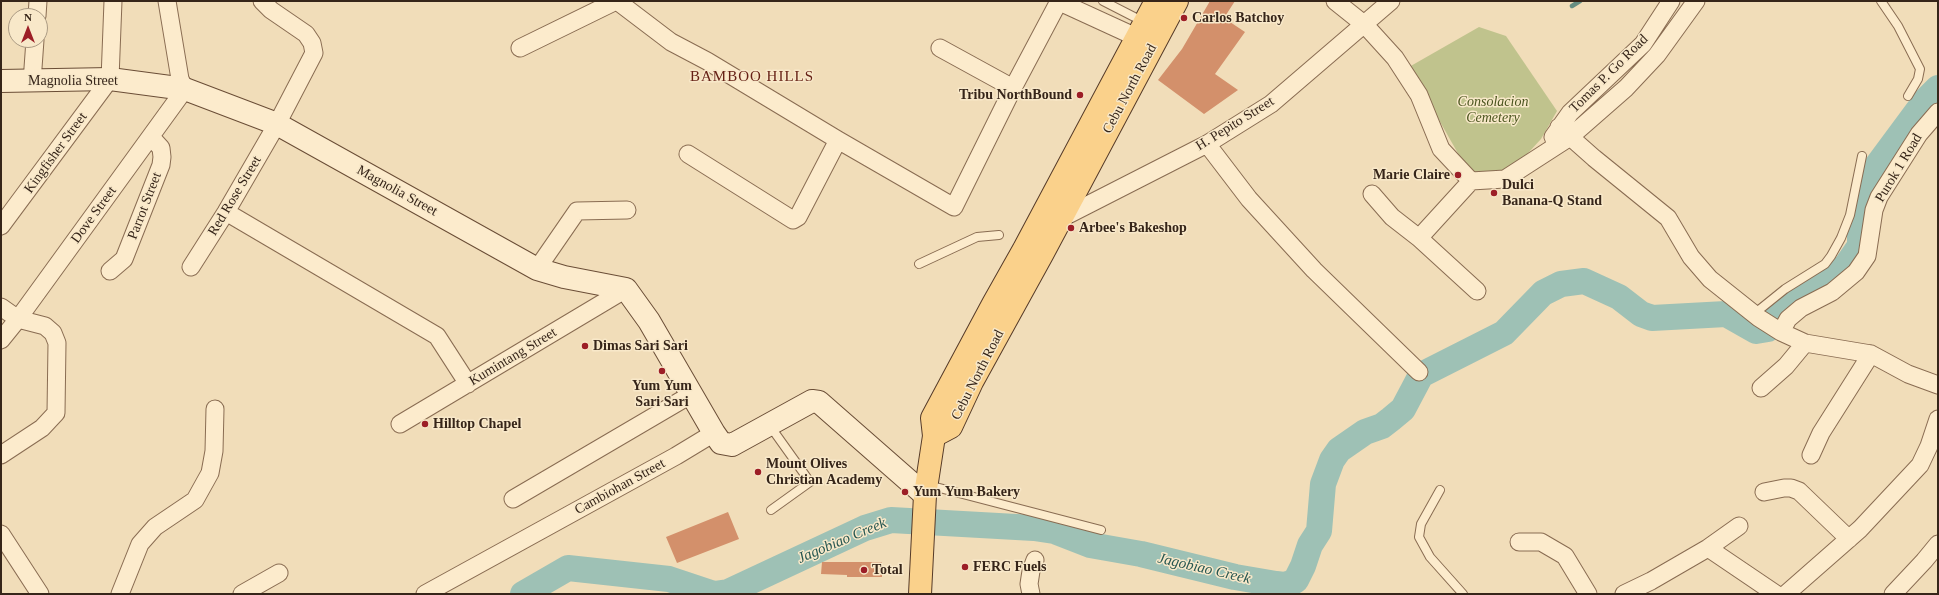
<!DOCTYPE html>
<style>
body{margin:0}
#map{position:relative;width:1939px;height:595px;overflow:hidden;background:#f1ddb9;font-family:Georgia,serif}
canvas{display:block}
.frame{position:absolute;inset:0;border:2px solid #362519;pointer-events:none}
.north{position:absolute;left:8px;top:8px;width:40px;height:40px;box-sizing:border-box;background:#f8e8c9;border:1px solid #aa9a83;border-radius:50%;rotate:0deg;font-size:11px;font-weight:700;line-height:16px;text-align:center;color:#362519}
.north::after{content:'';display:block;margin:auto;width:14px;height:18px;background:#9c1e26;clip-path:polygon(50% 0,100% 100%,50% 72%,0 100%)}
</style>
<div id="map">
<canvas width="1939" height="595"></canvas>
<div class="frame"></div>
<div class="north">N</div>
</div>
<script>
const context = document.querySelector('canvas').getContext('2d');
context.lineJoin = 'round';
function paint(path, color) {
  context.fillStyle = color;
  context.fill(path, 'evenodd');
}
function shape(rows) {
  const path = new Path2D();
  for (const r of rows) {
    path.moveTo(r[0], r[1]);
    for (let i = 2; i < r.length; i += 2) path.lineTo(r[i], r[i + 1]);
  }
  return path;
}
function trace(path, color, width, dash) {
  context.strokeStyle = color;
  context.lineWidth = width;
  context.lineCap = dash ? 'butt' : 'round';
  context.setLineDash(dash || []);
  context.stroke(path);
}
function label(font, color, halo, rows, align = 'center') {
  context.font = font + ' Georgia,serif';
  context.lineWidth = 3;
  context.setLineDash([]);
  context.textBaseline = 'middle';
  context.strokeStyle = halo;
  context.fillStyle = color;
  for (const [text, x, y, turn = 0] of rows) {
    context.save();
    context.translate(x, y);
    context.rotate((+turn || 0) * Math.PI / 180);
    context.textAlign = isNaN(turn) ? turn : align;
    if (halo) context.strokeText(text, 0, 0);
    context.fillText(text, 0, 0);
    context.restore();
  }
}
paint(shape([
 [1479,27,1506,36,1557,111,1541,139,1518,164,1497,173,1475,175,1464,164,1409,67]
]), '#c0c38d');
trace(shape([
 [1572,6,1580,1]
]), '#668e82', 4.5);
trace(shape([
 [523,594,568,568,669,579,714,594,728,592,865,528,891,520,1034,528,1054,531,1090,545,1141,554,1235,577,1276,584,1284,585,1291,583,1296,580,1303,566,1310,545,1319,531,1323,484,1332,460,1339,450,1365,432,1382,426,1391,419,1403,409,1421,375,1504,333,1543,293,1561,284,1584,281,1619,297,1641,314,1652,318,1726,314,1756,331,1768,329,1783,309,1846,266,1860,246,1860,225,1865,182,1925,101,1938,88]
]), '#9ec1b5', 26);
paint(shape([
 [1210,1,1235,1,1224,18,1245,32,1215,74,1238,90,1204,114,1158,80,1182,49],
 [728,512,739,539,677,563,666,537],
 [822,562,882,562,882,577,847,577,847,575,821,574]
]), '#d3906b');
const lane = shape([
 [1103,1,1144,22],
 [1881,1,1898,26,1920,69,1918,79,1908,96],
 [919,264,977,237,999,235],
 [1754,314,1785,289,1825,264,1831,256,1841,238,1850,215,1862,156],
 [770,426,810,482,771,510],
 [928,485,1101,530],
 [1440,490,1421,524,1419,537,1430,557,1463,594]
]);
const street = shape([
 [617,1,671,42,707,61,838,140,954,207,1013,88,1057,5,1062,3,1136,37],
 [1335,1,1365,25,1395,58,1419,95,1441,149,1471,181,1505,179,1570,137,1626,88,1657,55,1696,1],
 [37,16,38,1],
 [520,48,616,1],
 [940,48,1013,88],
 [32,82,35,40],
 [1559,127,1594,158,1668,218,1691,257,1710,279,1759,318,1781,332,1805,343,1871,354,1908,374,1938,385],
 [1553,137,1570,113,1643,44,1671,1],
 [1207,144,1249,199,1314,270,1419,372],
 [688,154,793,220,798,217,838,140],
 [1372,194,1392,217,1419,238,1477,291],
 [226,212,437,336,468,384],
 [1060,219,1207,144,1271,104,1391,1],
 [1,226,110,79,113,1],
 [1419,238,1471,181],
 [191,267,226,212,277,124,314,53,312,43,306,34,271,10,262,1],
 [537,269,577,211,627,210],
 [110,271,124,259,161,165,162,157,161,148,151,137],
 [1,307,18,319,45,326,53,333,57,343,56,413,42,428,1,455],
 [1781,332,1788,319,1801,308,1832,292,1856,272,1867,256,1874,210,1879,197,1919,134,1938,112],
 [1,340,18,319,185,89,180,79,167,1],
 [1761,388,1786,366,1805,343],
 [400,424,626,289],
 [1811,455,1821,433,1871,354],
 [1764,492,1784,488,1791,488,1799,491,1849,539],
 [513,499,692,394],
 [1,534,40,594],
 [1519,542,1541,542,1565,556,1588,594],
 [1708,548,1776,594],
 [120,594,140,544,155,527,195,500,210,473,214,451,215,409],
 [242,594,279,573],
 [425,594,676,456,714,433],
 [1031,594,1029,584,1031,571,1035,560],
 [1624,594,1651,581,1708,548,1739,526],
 [1786,594,1860,529,1920,465,1929,446,1938,419],
 [1893,594,1924,561,1938,544]
]);
const secondary = shape([
 [1,81,110,79,185,89,277,124,537,269,564,277,626,289,649,321,714,433,721,443,732,445,812,401,819,402,925,495]
]);
const primary = shape([
 [934,436,951,427,972,382,1043,253,1177,1],
 [920,594,925,495,934,436,932,418,993,304,1024,249,1156,1]
]);
trace(lane, '#896c52', 10);
trace(street, '#896c52', 19);
trace(secondary, '#6a4d36', 24);
trace(primary, '#553a28', 24);
trace(lane, '#fcebcc', 8);
trace(street, '#fcebcc', 17);
trace(secondary, '#fcebcc', 22);
trace(primary, '#fad18b', 22);
for (const [x, y, r, color] of [
 [1184,18,4,"#9c1e26"],
 [1080,95,4,"#9c1e26"],
 [1458,175,4,"#9c1e26"],
 [1494,193,4,"#9c1e26"],
 [1071,228,4,"#9c1e26"],
 [585,346,4,"#9c1e26"],
 [662,371,4,"#9c1e26"],
 [425,424,4,"#9c1e26"],
 [758,472,4,"#9c1e26"],
 [905,492,4,"#9c1e26"],
 [965,567,4,"#9c1e26"],
 [864,570,4,"#9c1e26"]
]) {
  const dot = new Path2D();
  dot.arc(x, y, r, 0, 2 * Math.PI);
  context.fillStyle = color;
  context.fill(dot);
  trace(dot, '#f8e8c9', 1.5);
}
label('bold 14px', '#362519', '#f8e8c9', [
 ["Carlos Batchoy",1192,18],
 ["Tribu NorthBound",1072,95,"right"],
 ["Marie Claire",1450,175,"right"],
 ["Dulci",1502,185],
 ["Banana-Q Stand",1502,201],
 ["Arbee's Bakeshop",1079,228],
 ["Dimas Sari Sari",593,346],
 ["Yum Yum",662,386,"center"],
 ["Sari Sari",662,402,"center"],
 ["Hilltop Chapel",433,424],
 ["Mount Olives",766,464],
 ["Christian Academy",766,480],
 ["Yum Yum Bakery",913,492],
 ["FERC Fuels",973,567],
 ["Total",872,570]
], 'left');
label('14px', '#362519', '#f8e8c9', [
 ["Tomas P. Go Road",1609,74,-45],
 ["Magnolia Street",73,81],
 ["Cebu North Road",1130,89,-62],
 ["H. Pepito Street",1235,124,-32],
 ["Kingfisher Street",56,153,-54],
 ["Purok 1 Road",1899,168,-59],
 ["Magnolia Street",397,191,29],
 ["Red Rose Street",235,196,-59],
 ["Parrot Street",145,206,-69],
 ["Dove Street",94,215,-54],
 ["Kumintang Street",513,357,-31],
 ["Cebu North Road",978,375,-63],
 ["Cambiohan Street",620,487,-29]
]);
label('italic 14px', '#4a541e', '#f8e8c9', [
 ["Consolacion",1493,102],
 ["Cemetery",1493,118]
]);
context.letterSpacing = '1px';
label('15px', '#662115', '#f8e8c9', [
 ["BAMBOO HILLS",752,77]
]);
context.letterSpacing = '0px';
label('italic 15px', '#275751', '#f8e8c9', [
 ["Jagobiao Creek",842,541,-23],
 ["Jagobiao Creek",1204,569,13]
]);
</script>
